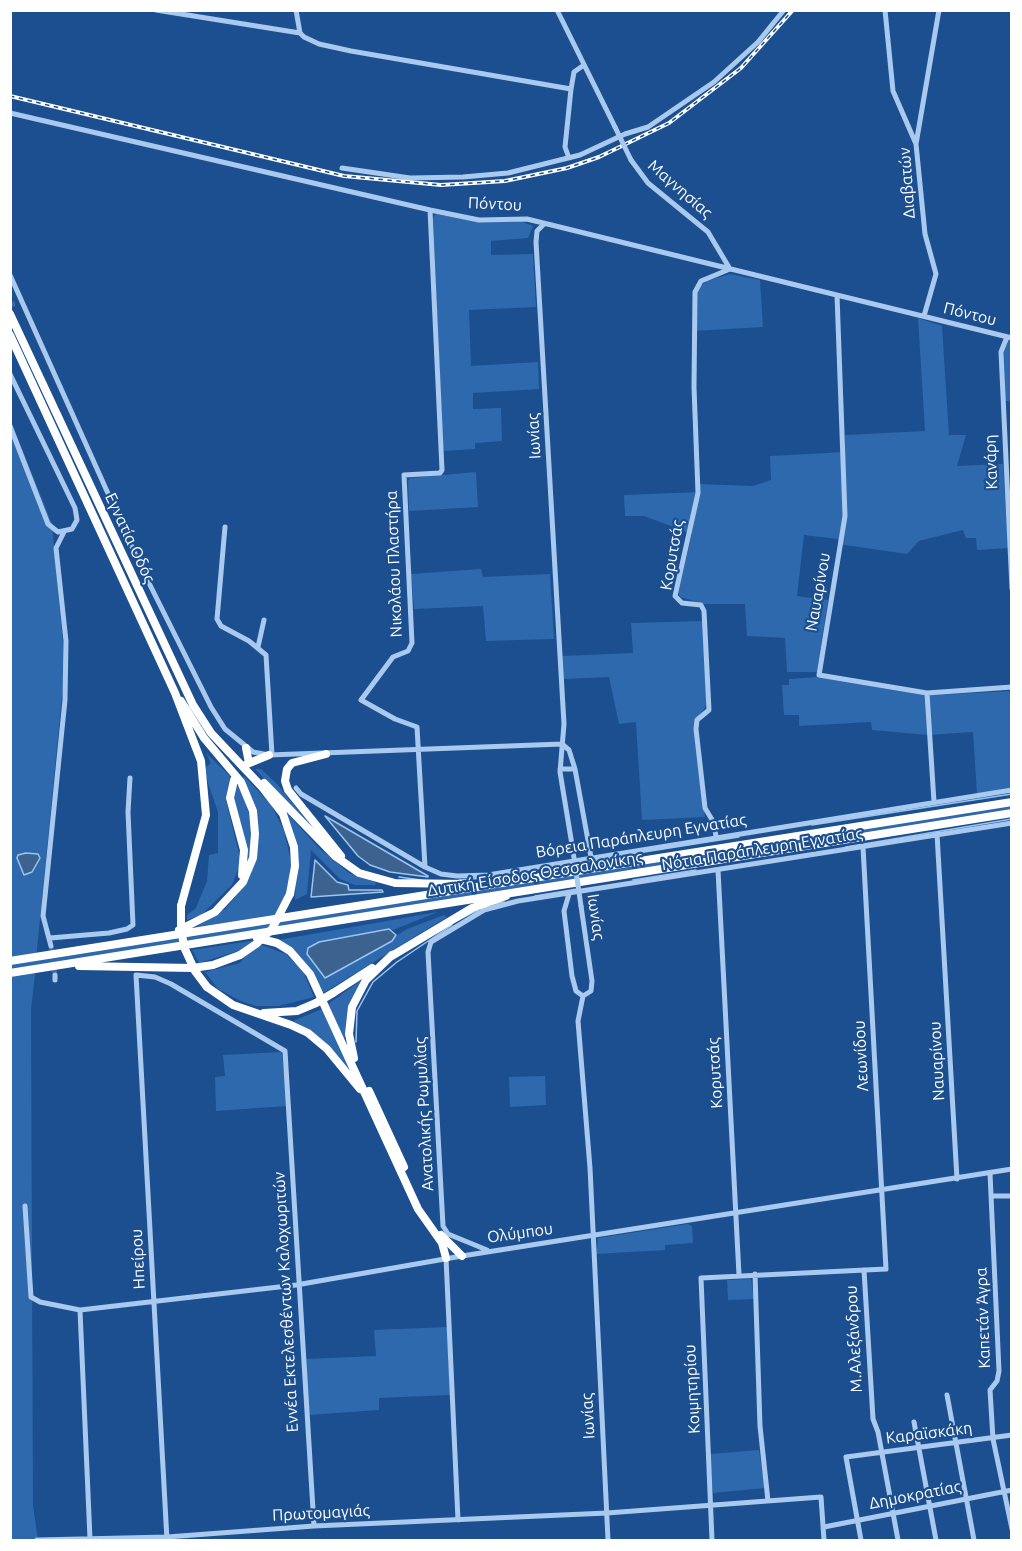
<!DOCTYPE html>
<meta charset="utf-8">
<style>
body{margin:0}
#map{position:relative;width:1022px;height:1551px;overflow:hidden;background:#1b4f8f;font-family:Ubuntu,sans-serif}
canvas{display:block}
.frame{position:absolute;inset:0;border:12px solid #fff;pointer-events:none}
</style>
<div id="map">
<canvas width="1022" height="1551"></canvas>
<div class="frame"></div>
</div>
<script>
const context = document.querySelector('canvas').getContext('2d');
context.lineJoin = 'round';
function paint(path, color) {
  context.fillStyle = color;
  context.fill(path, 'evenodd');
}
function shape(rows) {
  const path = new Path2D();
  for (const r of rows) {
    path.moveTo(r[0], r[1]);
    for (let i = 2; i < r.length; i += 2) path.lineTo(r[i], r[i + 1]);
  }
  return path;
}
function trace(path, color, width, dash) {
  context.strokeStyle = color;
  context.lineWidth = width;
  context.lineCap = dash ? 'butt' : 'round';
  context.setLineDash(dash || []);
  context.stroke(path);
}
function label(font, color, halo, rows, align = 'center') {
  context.font = font + ' Ubuntu,sans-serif';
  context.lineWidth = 4.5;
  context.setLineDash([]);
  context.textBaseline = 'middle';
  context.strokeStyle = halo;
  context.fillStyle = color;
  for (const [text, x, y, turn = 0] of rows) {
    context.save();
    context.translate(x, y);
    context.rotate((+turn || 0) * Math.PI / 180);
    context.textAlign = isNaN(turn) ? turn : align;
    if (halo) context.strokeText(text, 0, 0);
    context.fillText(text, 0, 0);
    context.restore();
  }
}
paint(shape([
 [436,214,478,222,520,221,533,226,528,238,491,241,491,255,533,254,536,307,469,310,471,366,538,362,539,389,473,393,473,409,501,408,502,441,475,443,475,449,443,451,433,218],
 [730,274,760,280,763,327,694,331,697,289,707,281],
 [918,318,942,326,949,435,966,435,957,466,1003,464,1008,548,977,550,976,538,966,538,963,530,919,541,907,554,838,544,838,539,804,535,797,596,828,600,817,672,787,672,785,638,747,636,745,604,705,604,680,597,678,592,692,534,644,516,625,516,624,495,699,492,700,484,753,486,771,480,770,456,845,452,845,435,925,431],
 [1008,340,1011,341,1011,401,1005,401,1004,352],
 [10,419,52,524,65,666,36,959,1012,804,1011,809,36,965,31,1010,33,1505,38,1540,10,1540],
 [476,472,478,507,409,511,408,481,410,478],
 [481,569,483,577,550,574,554,639,486,641,483,606,414,609,411,574],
 [703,621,707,704,694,725,705,817,642,820,636,722,619,724,609,677,563,679,561,656,633,653,631,623],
 [819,677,935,695,1011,691,1011,788,977,794,973,732,928,735,872,730,871,722,799,726,799,715,784,715,782,685,789,685,789,679],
 [206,753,230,776,226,800,241,862,232,885,201,915,187,920,187,915,196,908,207,881,209,855,218,853,218,812,208,783,205,768,211,763],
 [255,769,261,769,278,785,316,832],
 [244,776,271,805,284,830,291,862,287,893,278,914,190,931,225,909,245,885,258,835,241,780],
 [236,783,244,797,251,821,251,842,247,865,232,807],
 [285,811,319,848,349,873,375,882,376,885,355,885,340,879,311,850,307,894,295,900,296,846,293,830,283,812],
 [438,912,393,930,328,940,308,948,307,954,323,977,363,957,407,929,444,915,447,917,325,992,322,993,301,958,278,940],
 [251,941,286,954,303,971,314,997,279,1006,255,1006,241,1001,218,989,205,972,240,963,244,958,238,951,199,963,192,950],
 [363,979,350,1006,344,1042,328,1004],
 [322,1009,350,1067,349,1069,320,1038,293,1021],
 [282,1052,287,1106,216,1111,215,1077,225,1076,223,1055],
 [545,1076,546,1105,510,1107,509,1077],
 [688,1224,692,1226,693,1243,665,1245,665,1250,596,1254,598,1238],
 [751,1279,754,1299,728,1300,727,1280],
 [447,1327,450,1395,379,1398,379,1410,308,1415,305,1359,376,1356,374,1330],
 [759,1450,765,1488,713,1493,710,1454]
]), '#2e69ad');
const water = shape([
 [325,816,428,876,428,877,390,872,370,865,358,856,325,816],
 [26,853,38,854,40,858,32,872,24,875,17,858,18,855,26,853],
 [315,860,337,882,348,885,349,890,382,890,383,892,311,897,315,860],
 [389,929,396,935,392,941,325,978,307,954,308,948,319,942,389,929]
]);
paint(water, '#3c6290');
trace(water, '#9cc4f0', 1.5);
trace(shape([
 [812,825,1012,794],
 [846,847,1012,819],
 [619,856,739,837],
 [578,863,612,858],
 [551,867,573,864],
 [399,877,421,880],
 [459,880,484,878],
 [633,880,696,870],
 [535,896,577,889],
 [494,904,504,902],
 [458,920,478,910],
 [356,1042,357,1011,373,982,397,962,452,925]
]), '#9cc4f0', 1.5);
trace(shape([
 [10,304,15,304],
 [51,946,55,975]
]), '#3d69a0', 5, [5, 2.5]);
trace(shape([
 [156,10,300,33],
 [296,10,300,33,304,37,319,44,351,51,571,89,574,72,584,65],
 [557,10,615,127],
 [885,10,893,91,916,144],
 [10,113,430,210,479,220,527,219,1012,338],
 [569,158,565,147,571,89],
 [631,160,648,183,708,232,730,269,701,281,695,292,694,387,698,493,675,596,682,603,701,605,704,611,709,710,697,720,696,729,705,808,714,823,716,837],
 [342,168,410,178,463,177,508,173,580,155,625,134,648,127,714,82,758,42,784,10],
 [544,224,537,231,536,242,564,724,560,772,573,851],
 [10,275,141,567,211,707,225,729,253,752,269,755,562,744,569,750,575,769,591,857],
 [837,295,845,516,819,675,927,693,1012,687],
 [924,316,936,274,925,234,916,144,939,10],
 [1007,337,1001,352,1012,589],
 [10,374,75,508,77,520,72,529,58,532,48,524,10,426],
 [225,527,217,619,221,626,249,641,266,655,272,755],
 [258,647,264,620],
 [927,693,934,802],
 [560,769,575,769],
 [296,788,301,794,425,867,441,874,457,876,488,875,1012,790],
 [937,834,957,1179],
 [425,867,417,727,395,719,361,700,393,657,408,651,412,643,404,475,440,473,442,470,430,210],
 [718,870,739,1275],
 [569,894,564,911,572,976,576,991,583,996],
 [581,906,592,981,591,991,583,996,578,1021,590,1168,608,1540],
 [50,938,109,933,127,929,133,925,128,812,130,778],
 [51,946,43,916,65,700,66,641,56,548,64,532],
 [55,980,55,975],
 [990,1173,999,1371,997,1381,990,1390,993,1439,1012,1529],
 [992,1196,1012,1196],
 [25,1206,31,1297,40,1302,80,1310,296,1285,462,1256,1012,1169],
 [487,1250,448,1234,443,1226,428,952,431,942,484,910,518,901,1012,823],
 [446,1258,458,1520],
 [864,1270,873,1419,878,1432,898,1540],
 [755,1274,760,1426,768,1501],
 [80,1310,90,1539],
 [947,1395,974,1540],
 [914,1422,936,1540],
 [824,1527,1012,1490],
 [37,1540,167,1537,314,1526,607,1513,821,1497,824,1540],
 [167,1540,136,975,155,977,171,984,285,1051,314,1526],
 [712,1540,701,1278,886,1269,863,847],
 [861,1540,846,1457,1012,1435]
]), '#a9c9ee', 5);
trace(shape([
 [10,314,193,705,211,733,262,787,283,814,294,847,295,866,290,894],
 [10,335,175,693,201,761,206,815,181,906],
 [246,748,249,763],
 [326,754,292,763,287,769,285,781,288,790,341,856],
 [247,764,269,755],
 [234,780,230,798,244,850,242,875],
 [264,783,335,856,359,873,395,883,466,884],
 [179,930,215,912,243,882,253,858,255,834,253,811,241,782,204,738,181,701],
 [257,938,277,943,290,951,310,974,418,1209,442,1243,446,1258],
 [390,957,472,908,506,896],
 [10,961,1012,802],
 [79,966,193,968,213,965,240,955],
 [10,973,1012,813],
 [207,987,233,1005,291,1025,308,1033,327,1049,360,1089],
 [333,993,372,968],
 [264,1013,297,1011,316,1003],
 [354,1058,349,1034,352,1007,366,980,392,955],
 [369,1091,404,1167],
 [441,1235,462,1256]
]), '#fff', 8);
const rail = shape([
 [10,96,344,176,441,185,505,181,567,168,599,157,669,123,741,68,793,10]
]);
trace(rail, '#fff', 4);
trace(rail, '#1b4f8f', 1.5, [4.5]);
trace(shape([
 [615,127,631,160],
 [573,851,581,906]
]), '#a9c9ee', 5);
trace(shape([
 [181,906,181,927,184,947,195,971,207,987],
 [240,955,256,944,272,929,290,894],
 [316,1003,333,993]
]), '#fff', 8);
label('16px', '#fff', '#1b4f8f', [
 ["Διαβατών",907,183,-94],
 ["Μαγνησίας",680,189,41],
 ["Πόντου",495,204,3],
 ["Πόντου",970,314,14],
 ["Ιωνίας",534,436,-93],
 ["Κανάρη",991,462,-92],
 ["Εγνατία Οδός",130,538,65],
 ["Κορυτσάς",672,555,-80],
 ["Νικολάου Πλαστήρα",394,564,-92],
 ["Ναυαρίνου",818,592,-80],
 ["Βόρεια Παράπλευρη Εγνατίας",641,836,-9],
 ["Νότια Παράπλευρη Εγνατίας",762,849,-9],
 ["Δυτική Είσοδος Θεσσαλονίκης",535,874,-9],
 ["Ιωνίας",596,917,82],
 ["Λεωνίδου",861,1056,-93],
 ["Ναυαρίνου",937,1061,-93],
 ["Κορυτσάς",715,1073,-93],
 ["Ανατολικής Ρωμυλίας",424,1114,-93],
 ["Ολύμπου",520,1233,-8],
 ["Ηπείρου",138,1259,-93],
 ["Εννέα Εκτελεσθέντων Καλοχωριτών",286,1302,-93],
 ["Καπετάν Άγρα",983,1318,-92],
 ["Μ.Αλεξάνδρου",854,1339,-93],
 ["Κοιμητηρίου",692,1389,-93],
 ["Ιωνίας",588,1416,-93],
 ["Καραϊσκάκη",929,1433,-7],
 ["Δημοκρατίας",915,1495,-11],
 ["Πρωτομαγιάς",321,1513,-3]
]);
</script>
